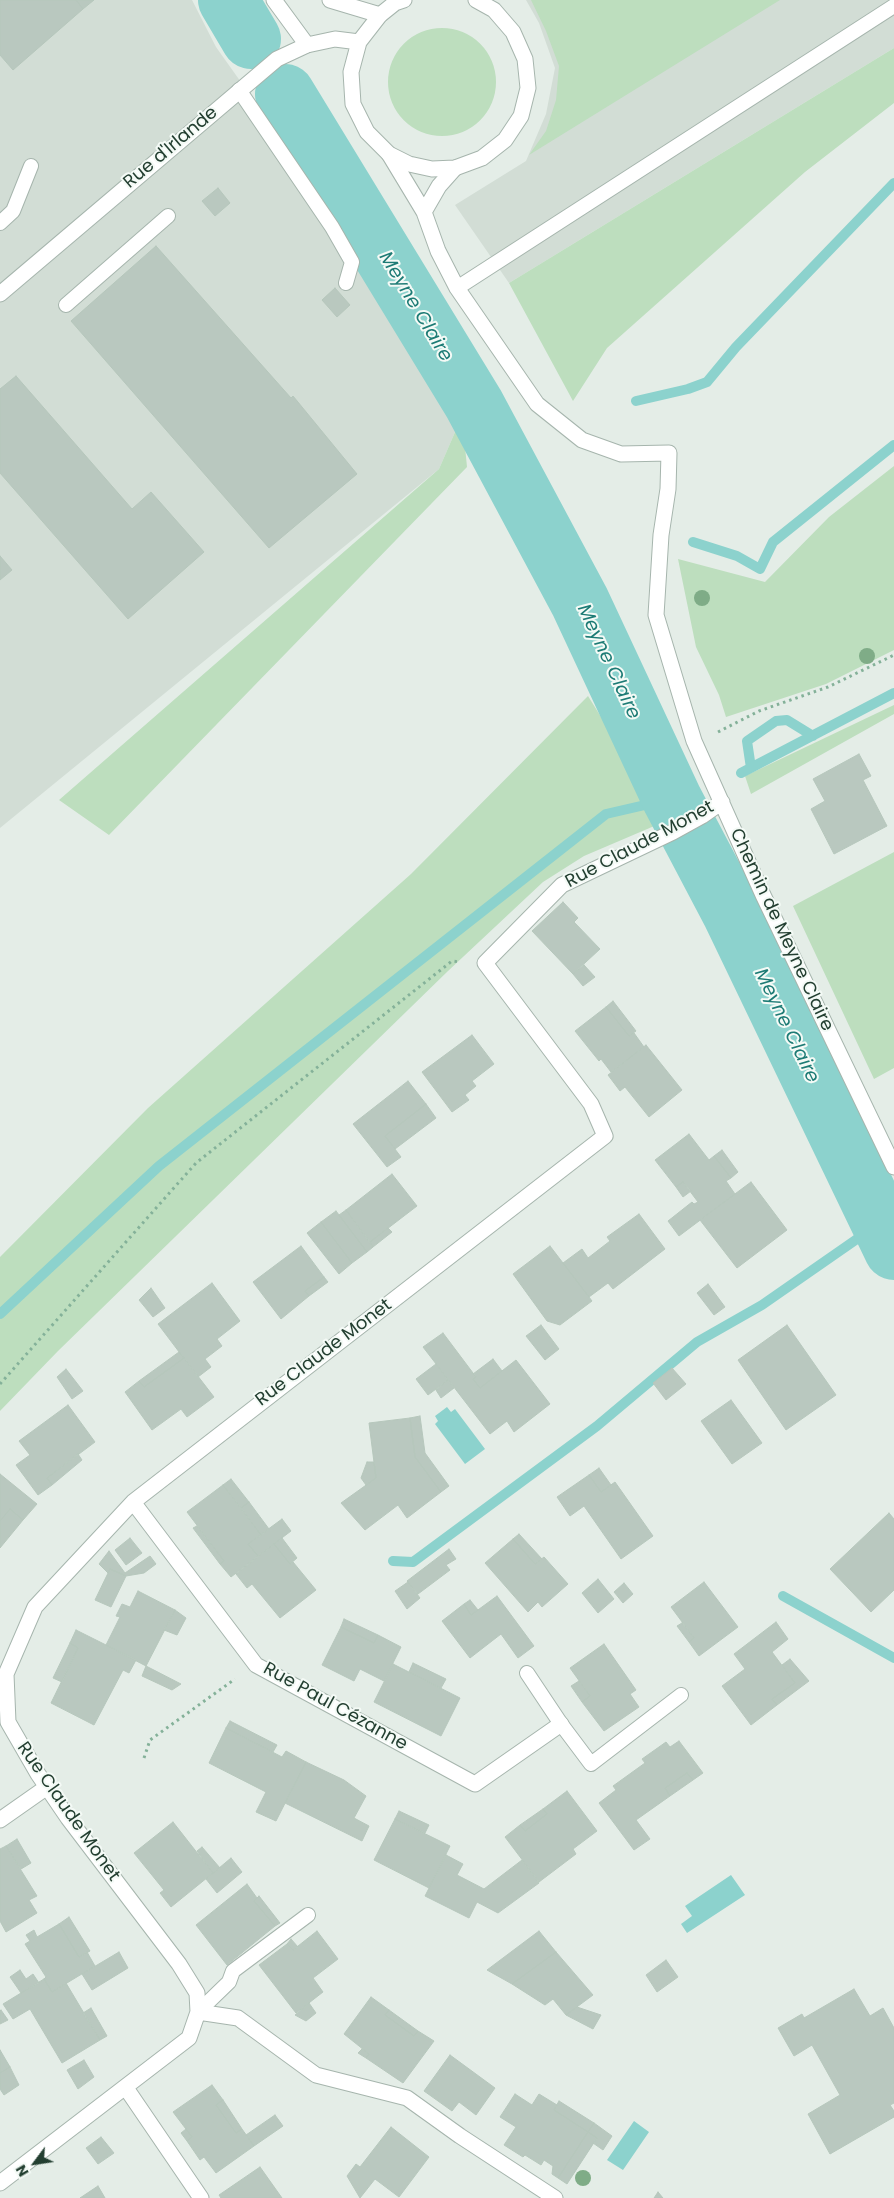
<!DOCTYPE html>
<meta charset="utf-8">
<style>
body{margin:0}
#map{position:relative;width:894px;height:2198px;overflow:hidden;background:#e4ede7;font-family:Poppins,sans-serif}
canvas{display:block}
.north{position:absolute;left:10px;top:2138px;width:50px;height:50px;-webkit-text-stroke:4px #f4faf6;paint-order:stroke;rotate:239deg;font-size:14px;font-weight:700;line-height:20px;text-align:center;color:#233f31}
.north::after{content:'';display:block;margin:auto;width:18px;height:22px;background:#233f31;clip-path:polygon(50% 0,100% 100%,50% 72%,0 100%)}
</style>
<div id="map">
<canvas width="894" height="2198"></canvas>
<div class="north">N</div>
</div>
<script>
const context = document.querySelector('canvas').getContext('2d');
context.lineJoin = 'round';
function paint(path, color) {
  context.fillStyle = color;
  context.fill(path, 'evenodd');
}
function shape(rows) {
  const path = new Path2D();
  for (const r of rows) {
    if (r.length === 3) {
      path.moveTo(r[0] + r[2], r[1]);
      path.arc(r[0], r[1], r[2], 0, 2 * Math.PI);
      continue;
    }
    path.moveTo(r[0], r[1]);
    for (let i = 2; i < r.length; i += 2) path.lineTo(r[i], r[i + 1]);
  }
  return path;
}
function trace(path, color, width, dash) {
  context.strokeStyle = color;
  context.lineWidth = width;
  context.lineCap = dash ? 'butt' : 'round';
  context.setLineDash(dash || []);
  context.stroke(path);
}
function label(font, color, halo, rows, align = 'center') {
  context.font = font + ' Poppins,sans-serif';
  context.lineWidth = 4;
  context.setLineDash([]);
  context.textBaseline = 'middle';
  context.strokeStyle = halo;
  context.fillStyle = color;
  for (const [text, x, y, turn = 0] of rows) {
    context.save();
    context.translate(x, y);
    context.rotate((+turn || 0) * Math.PI / 180);
    context.textAlign = isNaN(turn) ? turn : align;
    if (halo) context.strokeText(text, 0, 0);
    context.fillText(text, 0, 0);
    context.restore();
  }
}
paint(shape([
 [0,0,192,0,216,47,270,123,462,416,439,469,0,828],
 [526,0,894,0,894,48,509,283,455,205,526,161,546,114,555,68,539,23]
]), '#d2ddd5');
paint(shape([
 [531,0,780,0,529,155,546,131,556,100,559,66,546,31],
 [442,82,54],
 [894,48,894,103,805,172,607,348,573,401,509,283],
 [462,416,467,467,109,835,59,800,439,469],
 [894,466,894,650,826,684,726,717,719,695,696,647,678,559,765,582,829,517],
 [588,696,666,821,584,856,543,882,448,971,58,1351,0,1411,0,1257,148,1108,411,874],
 [894,705,894,714,751,794,745,776],
 [894,852,894,1068,874,1079,793,906]
]), '#bddebe');
paint(shape([
 [447,1407,451,1412,455,1409,485,1449,465,1464,435,1424,438,1421,435,1416],
 [731,1875,745,1895,687,1933,681,1924,692,1916,685,1906],
 [634,2121,649,2132,623,2170,607,2160]
]), '#8cd2cd');
trace(shape([
 [636,401,688,389,707,382,736,347,894,183],
 [693,542,737,556,760,569,773,542,894,445],
 [751,768,747,741,776,721,787,720,813,736],
 [741,773,894,693],
 [0,1314,159,1166,606,814,684,796],
 [393,1561,413,1562,597,1426,697,1342,762,1305,880,1223],
 [783,1596,894,1658]
]), '#8cd2cd', 10);
trace(shape([
 [228,0,251,39],
 [285,94,474,404,580,602,672,799,732,913,894,1250]
]), '#8cd2cd', 60);
const building = shape([
 [0,0,76,0,83,9,13,70,0,55,0,0],
 [76,0,94,0,83,9,76,0],
 [218,188,230,203,215,216,202,201,218,188],
 [156,246,291,398,293,396,357,474,269,548,71,321,156,246],
 [335,288,350,305,337,317,322,300,335,288],
 [16,376,132,509,151,492,204,552,128,619,0,473,0,389,16,376],
 [0,556,12,570,0,580,0,556],
 [859,754,871,776,863,780,887,826,834,854,811,809,825,801,813,779,859,754],
 [563,902,578,918,574,922,600,949,573,974,532,931,563,902],
 [584,965,595,977,583,986,573,974,584,965],
 [613,1001,636,1031,629,1036,606,1007,613,1001],
 [606,1007,629,1036,634,1033,644,1047,611,1072,601,1059,599,1061,575,1031,606,1007],
 [472,1035,494,1064,472,1081,476,1086,465,1095,469,1100,452,1112,422,1072,472,1035],
 [646,1045,682,1090,649,1117,625,1087,620,1091,608,1075,646,1045],
 [408,1081,426,1104,385,1136,401,1157,387,1167,353,1124,408,1081],
 [426,1104,436,1118,395,1149,385,1136,426,1104],
 [689,1134,709,1160,714,1156,731,1178,726,1181,735,1194,679,1236,668,1221,692,1202,694,1204,698,1202,683,1182,676,1187,655,1160,689,1134],
 [722,1150,738,1172,731,1178,714,1156,722,1150],
 [392,1174,417,1206,370,1242,346,1210,392,1174],
 [683,1182,691,1191,683,1197,676,1187,683,1182],
 [751,1182,787,1230,737,1268,700,1220,751,1182],
 [346,1210,373,1247,367,1252,339,1215,346,1210],
 [336,1211,367,1252,352,1263,321,1222,336,1211],
 [639,1214,665,1249,613,1289,608,1283,589,1297,563,1263,582,1249,588,1258,610,1241,607,1237,639,1214],
 [321,1222,352,1263,339,1274,307,1233,321,1222],
 [388,1228,392,1232,373,1247,370,1242,388,1228],
 [301,1246,324,1277,305,1291,309,1296,281,1319,253,1282,301,1246],
 [550,1246,592,1301,560,1325,547,1321,513,1274,550,1246],
 [324,1277,328,1282,309,1296,305,1291,324,1277],
 [212,1283,240,1321,217,1339,222,1346,205,1359,211,1367,198,1377,158,1324,212,1283],
 [708,1284,725,1307,714,1315,697,1293,708,1284],
 [151,1288,165,1308,153,1317,139,1300,151,1288],
 [541,1325,559,1349,545,1360,526,1336,541,1325],
 [787,1325,836,1395,786,1430,738,1360,787,1325],
 [443,1333,476,1377,473,1379,480,1388,516,1360,550,1404,514,1432,507,1421,490,1434,423,1347,443,1333],
 [179,1352,184,1358,144,1387,139,1381,179,1352],
 [184,1358,214,1397,187,1417,181,1409,152,1430,125,1392,139,1381,144,1387,184,1358],
 [493,1359,502,1371,480,1388,473,1379,476,1377,473,1374,493,1359],
 [436,1364,448,1380,428,1395,416,1379,436,1364],
 [672,1368,686,1384,666,1400,653,1383,672,1368],
 [66,1369,83,1391,72,1399,57,1377,66,1369],
 [448,1380,454,1388,441,1398,436,1390,448,1380],
 [731,1400,762,1443,732,1464,701,1421,731,1400],
 [68,1405,95,1442,47,1478,52,1485,38,1495,16,1465,30,1455,19,1441,68,1405],
 [420,1416,425,1453,449,1486,441,1492,415,1457,410,1418,420,1416],
 [410,1418,415,1457,441,1492,407,1518,398,1505,365,1530,341,1503,376,1478,369,1423,410,1418],
 [78,1454,82,1460,52,1485,47,1478,78,1454],
 [367,1462,374,1462,376,1478,366,1485,361,1478,367,1462],
 [599,1468,611,1485,601,1492,589,1475,599,1468],
 [0,1474,37,1504,23,1520,10,1509,0,1521,0,1474],
 [589,1475,601,1492,615,1482,653,1536,621,1559,584,1506,570,1516,557,1497,589,1475],
 [231,1479,249,1502,241,1508,223,1485,231,1479],
 [223,1485,261,1535,248,1544,258,1556,231,1577,220,1564,224,1561,187,1512,223,1485],
 [249,1502,269,1529,261,1535,241,1508,249,1502],
 [10,1509,23,1520,0,1548,0,1521,10,1509],
 [889,1513,894,1519,894,1590,871,1612,830,1569,889,1513],
 [282,1519,291,1531,258,1556,248,1544,282,1519],
 [197,1526,224,1561,220,1564,193,1528,197,1526],
 [519,1534,542,1559,535,1564,513,1539,519,1534],
 [130,1538,142,1553,126,1565,115,1550,130,1538],
 [282,1538,297,1558,290,1564,274,1544,282,1538],
 [513,1539,535,1564,544,1557,568,1584,542,1607,538,1602,528,1612,485,1563,513,1539],
 [274,1544,290,1564,293,1562,316,1590,280,1618,252,1584,247,1588,236,1574,274,1544],
 [449,1549,456,1559,446,1565,450,1570,418,1594,407,1581,449,1549],
 [109,1551,125,1573,150,1556,156,1564,144,1573,126,1576,110,1569,108,1573,99,1564,109,1551],
 [110,1569,126,1576,111,1607,95,1600,110,1569],
 [598,1579,614,1599,598,1613,582,1593,598,1579],
 [408,1582,420,1598,407,1609,395,1591,408,1582],
 [704,1582,738,1627,699,1656,689,1642,694,1638,671,1607,704,1582],
 [624,1583,633,1594,623,1603,614,1592,624,1583],
 [138,1591,175,1610,146,1666,106,1645,120,1617,116,1616,122,1604,130,1607,138,1591],
 [497,1596,534,1646,518,1658,501,1634,470,1658,442,1621,464,1604,471,1615,497,1596],
 [470,1600,478,1610,471,1615,464,1604,470,1600],
 [175,1610,186,1618,177,1635,164,1630,175,1610],
 [344,1619,378,1635,374,1643,341,1627,344,1619],
 [776,1622,788,1639,772,1652,795,1683,772,1699,777,1705,751,1725,722,1686,745,1669,734,1654,776,1622],
 [682,1623,694,1638,689,1642,677,1626,682,1623],
 [341,1627,374,1643,378,1635,401,1647,384,1681,360,1669,354,1681,322,1665,341,1627],
 [76,1630,136,1660,129,1673,123,1670,94,1725,51,1703,78,1648,70,1643,76,1630],
 [70,1643,78,1648,62,1682,53,1678,70,1643],
 [604,1644,636,1690,630,1694,639,1707,604,1731,582,1702,590,1696,570,1668,604,1644],
 [790,1659,809,1681,777,1705,772,1699,795,1683,782,1665,790,1659],
 [413,1663,446,1679,441,1688,409,1672,413,1663],
 [393,1664,460,1698,441,1736,374,1702,393,1664],
 [146,1666,181,1684,172,1690,142,1676,146,1666],
 [579,1681,590,1696,582,1702,571,1686,579,1681],
 [230,1721,277,1745,273,1752,226,1728,230,1721],
 [226,1728,282,1757,286,1751,306,1762,276,1821,256,1812,266,1792,209,1763,226,1728],
 [679,1741,703,1773,693,1780,687,1773,665,1788,670,1796,636,1820,650,1839,634,1850,599,1803,616,1790,613,1786,645,1763,642,1759,666,1742,670,1747,679,1741],
 [306,1762,344,1780,366,1796,354,1818,369,1826,362,1841,285,1803,306,1762],
 [687,1773,693,1780,670,1796,665,1788,687,1773],
 [567,1791,597,1831,573,1849,576,1854,539,1882,505,1837,520,1825,525,1831,547,1814,543,1809,567,1791],
 [543,1809,547,1814,525,1831,520,1825,543,1809],
 [399,1811,429,1825,425,1833,395,1819,399,1811],
 [395,1819,450,1846,429,1888,374,1860,395,1819],
 [173,1822,213,1873,171,1907,160,1893,164,1890,134,1853,173,1822],
 [17,1839,31,1863,21,1869,6,1846,17,1839],
 [6,1846,37,1896,29,1900,37,1913,6,1932,0,1921,0,1849,6,1846],
 [202,1847,220,1868,213,1873,197,1851,202,1847],
 [446,1855,463,1864,457,1875,484,1889,522,1860,539,1883,498,1913,477,1902,469,1918,425,1896,446,1855],
 [231,1858,242,1872,217,1893,206,1879,231,1858],
 [247,1884,257,1898,254,1901,275,1926,227,1965,196,1925,247,1884],
 [259,1896,280,1923,275,1926,254,1901,259,1896],
 [69,1917,90,1951,79,1957,59,1924,69,1917],
 [59,1924,79,1957,87,1952,95,1966,52,1992,44,1979,46,1977,25,1944,30,1941,26,1935,34,1930,37,1937,59,1924],
 [317,1931,338,1959,313,1978,323,1992,296,2013,259,1965,287,1944,293,1950,317,1931],
 [539,1931,556,1952,512,1984,487,1970,539,1931],
 [291,1939,298,1947,293,1950,287,1944,291,1939],
 [119,1952,128,1968,92,1990,82,1974,119,1952],
 [556,1952,593,1995,566,2015,553,1999,545,2005,512,1984,556,1952],
 [666,1960,678,1977,657,1992,646,1975,666,1960],
 [20,1970,26,1979,33,1974,39,1983,21,1993,10,1977,20,1970],
 [44,1979,52,1992,66,1983,100,2040,62,2063,30,2009,13,2019,3,2004,44,1979],
 [854,1989,870,2016,883,2008,894,2028,894,2103,890,2105,894,2111,894,2117,830,2154,808,2114,840,2095,812,2045,794,2056,778,2028,802,2014,804,2018,854,1989],
 [371,1997,389,2010,385,2015,414,2036,418,2031,434,2041,403,2083,366,2058,369,2054,344,2034,371,1997],
 [309,2003,316,2013,306,2021,295,2015,309,2003],
 [577,2007,601,2015,593,2029,566,2015,577,2007],
 [91,2008,107,2036,100,2040,83,2013,91,2008],
 [1,2010,8,2020,0,2024,0,2011,1,2010],
 [389,2010,418,2031,414,2036,385,2015,389,2010],
 [362,2049,369,2054,366,2058,358,2053,362,2049],
 [0,2050,10,2067,0,2073,0,2050],
 [450,2055,495,2088,476,2115,459,2102,452,2111,424,2091,450,2055],
 [84,2060,94,2077,78,2089,67,2070,84,2060],
 [10,2067,19,2085,4,2095,0,2089,0,2073,10,2067],
 [212,2085,223,2100,216,2105,236,2133,242,2129,254,2146,216,2173,204,2157,200,2160,187,2141,192,2137,173,2112,212,2085],
 [515,2094,532,2105,539,2094,557,2105,554,2110,588,2132,558,2178,552,2174,553,2166,544,2160,541,2165,525,2155,523,2157,504,2145,516,2127,500,2117,515,2094],
 [223,2100,242,2129,236,2133,216,2105,223,2100],
 [559,2101,594,2123,588,2132,554,2110,559,2101],
 [275,2115,283,2126,254,2146,246,2135,275,2115],
 [594,2123,612,2136,603,2150,593,2143,597,2138,588,2132,594,2123],
 [391,2127,429,2157,399,2197,375,2179,360,2198,347,2176,356,2164,360,2167,391,2127],
 [186,2129,192,2137,187,2141,181,2133,186,2129],
 [588,2132,597,2138,567,2184,558,2178,588,2132],
 [101,2137,114,2153,98,2164,86,2148,101,2137],
 [260,2167,282,2198,221,2198,219,2195,260,2167],
 [98,2186,105,2198,80,2198,98,2186],
 [658,2192,663,2198,654,2198,658,2192]
]);
paint(building, '#b9c8bf');
trace(building, '#b6c7bc', 1);
const service = shape([
 [239,90,332,227,352,262,346,283],
 [0,223,13,211,31,166],
 [457,288,894,6],
 [66,305,168,216],
 [527,1673,561,1724,591,1764,681,1695],
 [198,2012,229,1982,233,1971,308,1915]
]);
const minor = shape([
 [274,0,307,45],
 [330,0,380,15],
 [389,154,424,212,438,251,457,288,537,404,582,440,621,454,669,453,668,489,661,535,656,615,694,741,763,895,894,1167],
 [424,212,439,186,455,168],
 [133,1502,256,1665,475,1784,561,1724],
 [0,1820,47,1787],
 [198,2012,238,2018,316,2075,407,2098,460,2136,555,2198],
 [126,2088,201,2198],
 [0,2183,189,2038,198,2012,197,1993,179,1964,68,1818,38,1774,8,1722,6,1674,35,1607,133,1502,605,1136,591,1104,485,963,562,885,673,832,702,816,722,802]
]);
const tertiary = shape([
 [404,0,395,3,380,15,359,42,351,72,353,104,367,132,389,154,409,164,432,169,455,168,482,158,505,140,521,116,528,88,525,59,513,32,494,10,476,0],
 [0,294,277,59,307,45,335,39,359,42]
]);
trace(service, '#a6b5ad', 16);
trace(minor, '#a6b5ad', 17);
trace(tertiary, '#a6b5ad', 17);
trace(shape([
 [718,732,759,711,828,687,894,655],
 [0,1384,196,1163,452,961,460,962],
 [144,1758,150,1740,235,1679]
]), '#84b199', 3, [2.5, 4]);
trace(service, '#fff', 14);
trace(minor, '#fff', 15);
trace(tertiary, '#fff', 15);
context.fillStyle = '#7fac87';
for (const [x, y] of [
 [702,598],
 [867,656],
 [583,2178]
]) {
  context.beginPath();
  context.arc(x, y, 8, 0, 2 * Math.PI);
  context.fill();
}
label('18px', '#233f31', '#f4faf6', [
 ["Rue d'Irlande",171,148,-40],
 ["Rue Claude Monet",640,845,-28],
 ["Chemin de Meyne Claire",781,930,65],
 ["Rue Claude Monet",324,1353,-37],
 ["Rue Paul Cézanne",335,1707,29],
 ["Rue Claude Monet",68,1812,55]
]);
label('italic 19px', '#1d7b75', '#f4faf6', [
 ["Meyne Claire",415,307,59],
 ["Meyne Claire",608,662,65],
 ["Meyne Claire",786,1026,64]
]);
</script>
